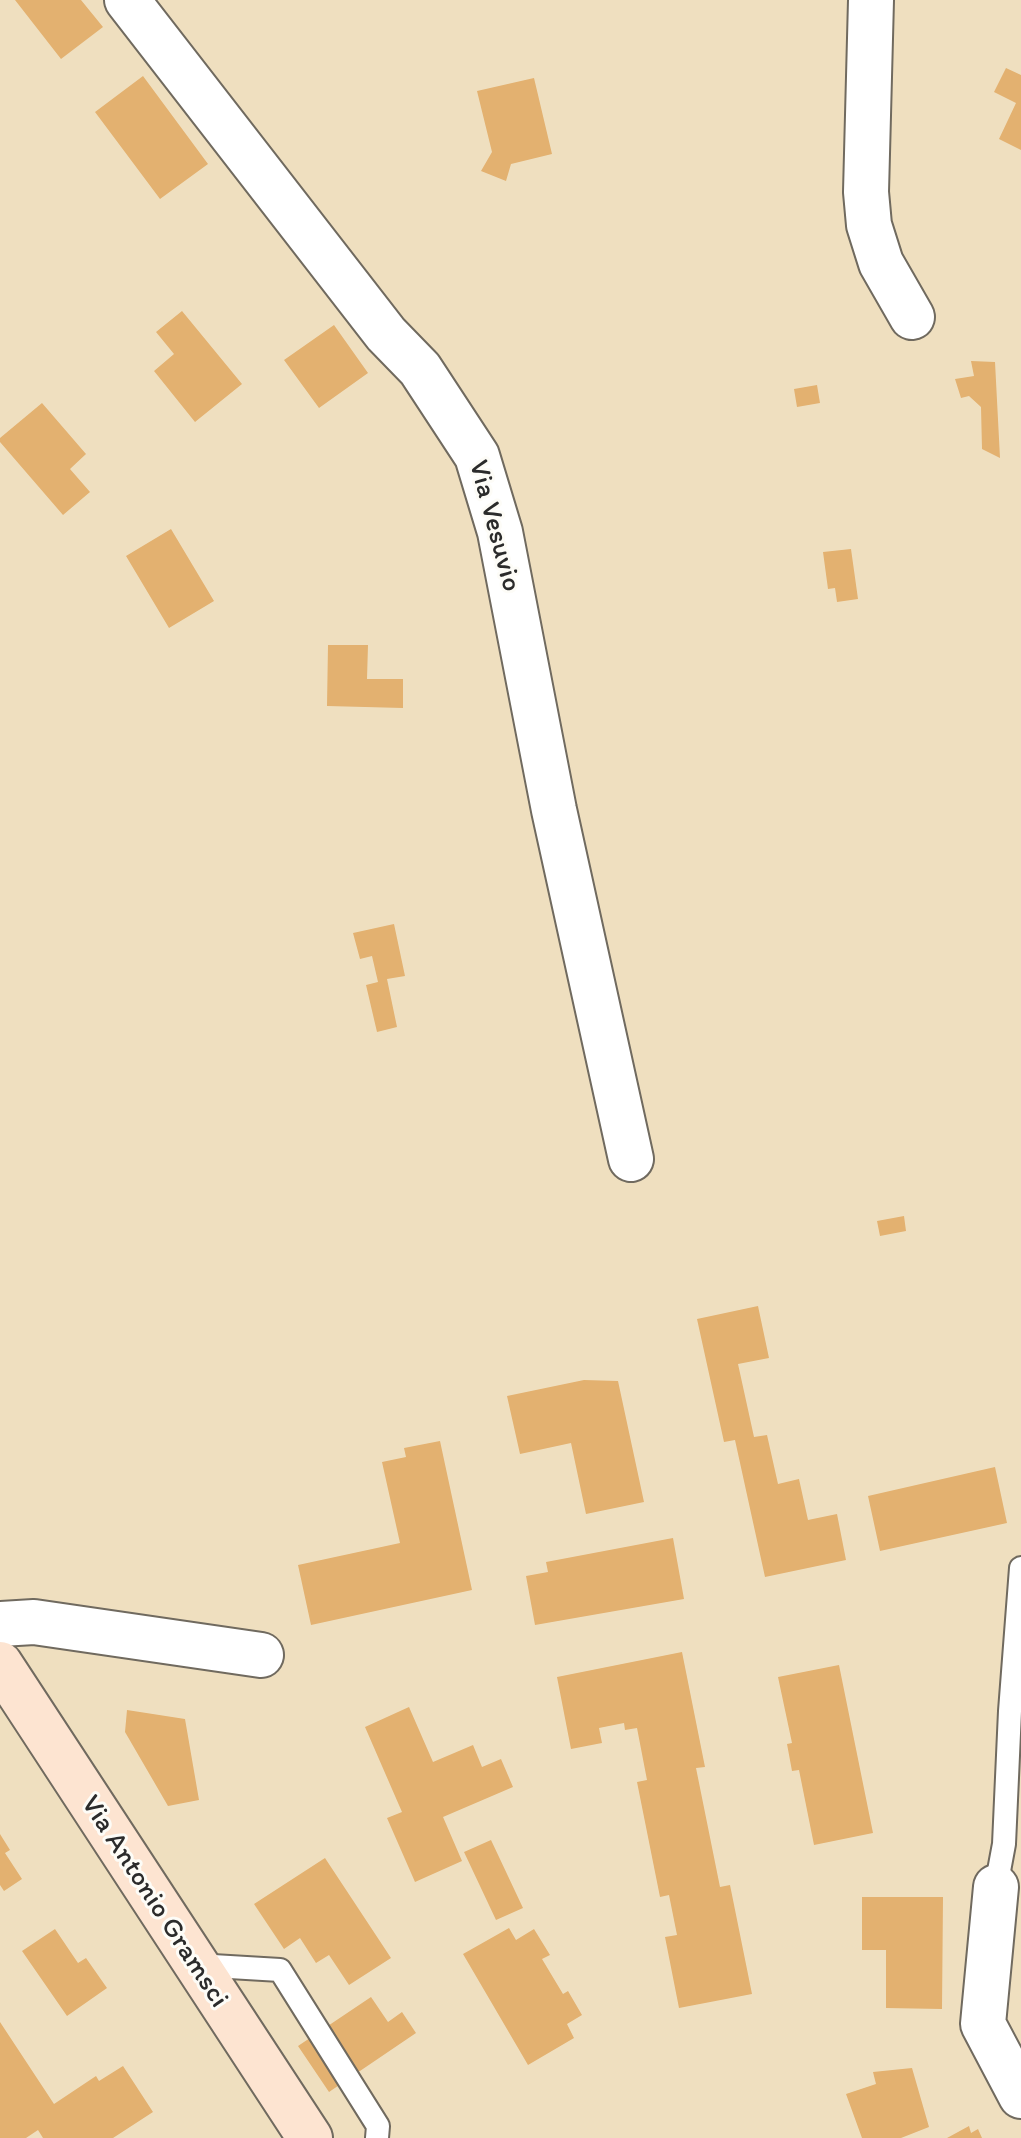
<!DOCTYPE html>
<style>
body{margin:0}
canvas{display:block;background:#efdfbf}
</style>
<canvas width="1021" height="2138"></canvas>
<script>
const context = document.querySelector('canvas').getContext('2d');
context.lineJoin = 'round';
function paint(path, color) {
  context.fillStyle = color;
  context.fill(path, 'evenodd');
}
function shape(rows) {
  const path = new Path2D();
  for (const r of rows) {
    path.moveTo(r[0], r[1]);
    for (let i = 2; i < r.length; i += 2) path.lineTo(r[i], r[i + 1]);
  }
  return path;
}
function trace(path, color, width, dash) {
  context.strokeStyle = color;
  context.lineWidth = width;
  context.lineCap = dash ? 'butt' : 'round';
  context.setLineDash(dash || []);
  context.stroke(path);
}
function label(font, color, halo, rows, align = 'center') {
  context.font = font + ' Itim,sans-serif';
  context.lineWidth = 6;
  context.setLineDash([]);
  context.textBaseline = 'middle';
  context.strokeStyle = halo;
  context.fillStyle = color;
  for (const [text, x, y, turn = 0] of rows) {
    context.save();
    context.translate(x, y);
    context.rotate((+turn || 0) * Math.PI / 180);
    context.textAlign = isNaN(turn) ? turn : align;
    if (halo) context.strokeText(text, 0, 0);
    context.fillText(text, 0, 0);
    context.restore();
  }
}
paint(shape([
 [15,0,81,0,103,27,61,59],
 [1006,68,1021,75,1021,150,999,139,1016,103,994,92],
 [143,76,208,164,160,199,95,112],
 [534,78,552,154,511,164,506,181,481,171,492,152,477,91],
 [182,311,242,384,195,422,154,371,174,354,156,332],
 [334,325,368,373,319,408,284,360],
 [971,361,995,362,1000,458,982,449,981,407,969,396,961,398,955,379,974,376],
 [817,385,820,403,797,407,794,389],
 [42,403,86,454,70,469,90,492,63,515,0,442,0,438],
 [171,529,214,601,169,628,126,556],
 [851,549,858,599,837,602,835,588,828,589,823,552],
 [328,645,368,645,367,679,403,679,403,708,327,706],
 [394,924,405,976,387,979,397,1027,377,1032,366,985,378,982,372,956,360,959,353,933],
 [904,1216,906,1231,880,1236,877,1221],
 [758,1306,769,1358,738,1364,754,1437,767,1435,778,1484,799,1479,808,1520,837,1514,846,1560,765,1577,735,1440,724,1442,697,1319],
 [584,1380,618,1381,644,1502,586,1514,571,1443,520,1454,507,1396],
 [440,1441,472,1590,311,1625,298,1565,400,1543,382,1462,406,1457,404,1448],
 [995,1467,1007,1523,880,1551,868,1496],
 [673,1538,684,1599,535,1625,526,1576,548,1572,546,1562],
 [682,1652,705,1767,696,1768,720,1887,730,1885,752,1994,679,2008,665,1937,677,1935,669,1895,660,1897,637,1782,647,1780,637,1728,625,1730,624,1723,599,1728,602,1743,571,1749,557,1677],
 [839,1665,873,1833,814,1845,799,1770,792,1771,787,1744,792,1743,778,1677],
 [409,1707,433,1762,473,1745,482,1767,501,1759,513,1787,443,1817,462,1861,415,1882,387,1818,402,1812,365,1727],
 [127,1710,185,1719,199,1800,168,1806,125,1732],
 [0,1834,10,1850,5,1853,22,1879,4,1891,0,1885],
 [491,1840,523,1908,496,1920,464,1852],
 [325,1858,391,1958,349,1985,329,1955,316,1963,300,1938,284,1949,254,1904],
 [862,1897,943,1897,942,2009,886,2008,886,1950,862,1950],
 [509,1928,516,1940,534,1929,550,1955,542,1959,563,1994,568,1991,582,2015,567,2024,574,2038,528,2065,463,1954],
 [55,1929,78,1963,86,1958,107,1988,67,2016,22,1951],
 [371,1997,388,2022,402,2012,416,2033,329,2092,298,2046],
 [0,2022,54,2104,96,2076,99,2081,123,2066,153,2112,113,2138,43,2138,38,2130,26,2138,0,2138],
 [912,2068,929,2127,901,2138,862,2138,846,2094,876,2084,873,2072],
 [969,2126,971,2133,978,2129,982,2138,947,2138]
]), '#e3b170');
const service = shape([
 [996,1887,1004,1844,1010,1711,1021,1568],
 [196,1965,280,1970,378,2126,377,2138]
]);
const minor = shape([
 [127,0,386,334,420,369,477,456,500,532,554,810,631,1159],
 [871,0,866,192,869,225,881,263,912,317],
 [0,1624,34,1622,261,1655],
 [996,1887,983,2024,1021,2096]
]);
const secondary = shape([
 [0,1664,310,2138]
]);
trace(service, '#706a5f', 26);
trace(minor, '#706a5f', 48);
trace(secondary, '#706a5f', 48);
trace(service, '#fff', 22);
trace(minor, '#fff', 44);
trace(secondary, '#fde4d1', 44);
label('28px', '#2b2b2b', '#fdfcf7', [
 ["Via Vesuvio",494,526,75],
 ["Via Antonio Gramsci",154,1902,57]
]);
</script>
